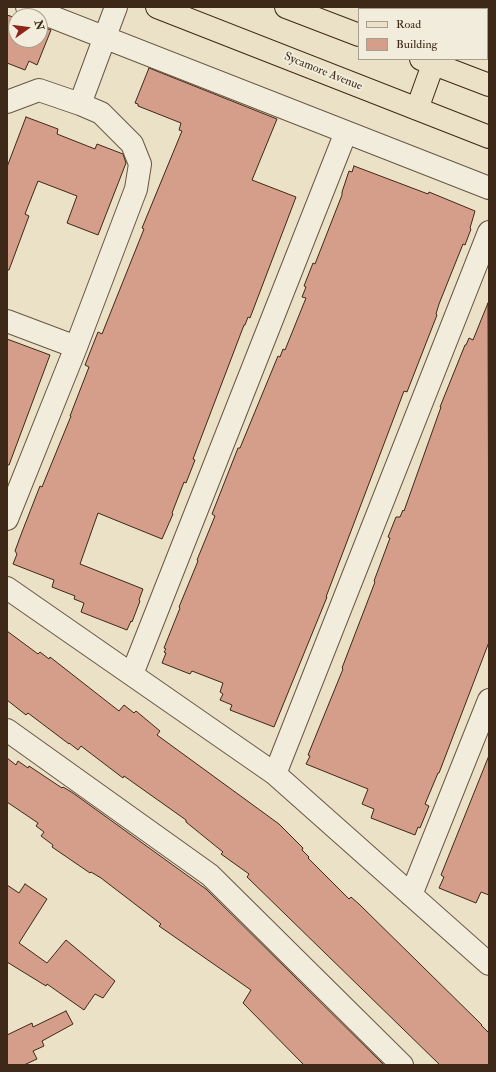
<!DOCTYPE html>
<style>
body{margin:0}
#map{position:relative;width:496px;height:1072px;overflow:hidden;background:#eae1c7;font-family:"IM FELL Double Pica",serif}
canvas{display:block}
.frame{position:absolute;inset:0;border:8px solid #3e2817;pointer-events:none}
.legend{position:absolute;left:358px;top:8px;width:130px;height:52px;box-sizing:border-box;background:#f1ecdb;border:1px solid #a99e8d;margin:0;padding:5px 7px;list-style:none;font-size:12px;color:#3e2817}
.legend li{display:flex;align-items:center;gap:8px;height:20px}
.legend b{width:20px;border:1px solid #a99e8d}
.north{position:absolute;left:8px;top:8px;width:40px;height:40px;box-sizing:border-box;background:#f1ecdb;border:1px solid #a99e8d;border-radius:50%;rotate:76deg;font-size:11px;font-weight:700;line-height:16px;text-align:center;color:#3e2817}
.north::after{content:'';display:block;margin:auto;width:14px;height:18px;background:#8f2418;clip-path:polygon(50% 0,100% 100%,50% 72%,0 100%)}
</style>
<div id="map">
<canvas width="496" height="1072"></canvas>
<div class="frame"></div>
<ul class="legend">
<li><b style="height:5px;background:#eae1c7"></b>Road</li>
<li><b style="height:11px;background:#d49e8a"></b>Building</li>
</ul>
<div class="north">N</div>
</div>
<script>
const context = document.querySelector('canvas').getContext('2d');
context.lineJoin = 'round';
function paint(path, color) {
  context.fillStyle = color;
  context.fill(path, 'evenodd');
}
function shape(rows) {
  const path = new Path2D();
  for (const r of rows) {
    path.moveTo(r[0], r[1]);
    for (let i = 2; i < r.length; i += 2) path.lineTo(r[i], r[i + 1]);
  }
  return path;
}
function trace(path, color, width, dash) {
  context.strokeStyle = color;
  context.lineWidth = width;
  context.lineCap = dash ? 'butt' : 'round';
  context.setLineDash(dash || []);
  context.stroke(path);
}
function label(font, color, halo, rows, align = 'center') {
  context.font = font + ' "IM FELL Double Pica",serif';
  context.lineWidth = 4;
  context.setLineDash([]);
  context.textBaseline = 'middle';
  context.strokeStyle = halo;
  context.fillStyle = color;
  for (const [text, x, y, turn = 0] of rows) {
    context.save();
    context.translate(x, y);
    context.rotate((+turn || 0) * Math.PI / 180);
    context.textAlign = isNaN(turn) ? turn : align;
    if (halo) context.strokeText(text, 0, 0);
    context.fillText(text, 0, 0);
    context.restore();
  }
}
const building = shape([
 [7,15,16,18,16,40,40,40,40,26,51,30,37,65,29,61,25,70,7,63,7,15],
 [149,68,277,119,252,180,296,197,250,318,248,317,245,325,244,325,193,459,195,460,186,483,184,482,172,513,173,514,162,539,98,513,80,564,143,589,139,600,140,601,132,622,131,621,127,630,81,612,84,603,74,599,75,596,52,587,54,580,13,564,17,554,15,551,22,532,40,486,42,487,71,416,70,416,89,367,85,365,98,332,102,334,144,229,142,228,182,131,179,130,181,123,138,106,138,104,135,103,149,68],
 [26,117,58,129,57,134,95,149,97,144,123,154,126,163,98,235,67,223,77,196,38,181,25,214,29,216,9,270,7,270,7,167,26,117],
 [354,166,428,194,429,192,475,211,470,228,471,229,465,245,463,244,439,304,436,314,437,315,407,392,404,391,326,597,327,597,274,727,230,710,232,705,220,700,223,694,220,692,223,683,192,671,190,674,162,663,166,653,164,652,166,649,164,648,180,608,179,607,198,561,197,560,215,516,212,514,238,448,240,448,278,356,280,357,283,349,285,350,306,298,302,297,306,287,304,286,313,263,315,264,342,195,342,192,349,171,352,172,354,166],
 [488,303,489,642,439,773,438,773,425,804,429,806,420,828,418,827,415,835,371,818,374,809,362,804,368,789,306,764,310,756,308,755,343,669,342,668,375,582,374,581,390,538,388,537,396,517,400,517,403,510,404,511,441,407,440,407,465,345,466,345,469,338,473,340,488,303],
 [7,339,50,355,9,465,7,465,7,339],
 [7,631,38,654,40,652,49,659,50,657,119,711,124,705,134,713,136,711,160,731,157,735,279,824,303,848,302,850,309,857,308,858,349,899,351,897,359,904,482,1025,481,1025,489,1033,489,1065,440,1065,247,877,249,874,221,854,223,852,186,822,186,820,124,776,123,778,81,746,78,750,69,743,69,744,28,713,26,715,7,700,7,631],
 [7,758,16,765,18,761,28,768,29,766,62,788,63,787,73,793,206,889,384,1065,304,1065,243,1003,251,990,159,926,161,924,101,878,91,872,90,873,52,847,53,845,41,836,44,832,36,826,38,823,7,802,7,758],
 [488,758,489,759,489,895,481,892,476,903,439,888,444,877,441,875,488,758],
 [25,884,47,899,19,943,47,963,66,940,115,981,103,998,95,994,84,1010,47,984,46,986,7,962,7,885,19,893,25,884],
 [66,1011,73,1024,42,1041,44,1046,33,1051,37,1059,24,1065,7,1065,7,1035,32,1023,33,1027,66,1011]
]);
paint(building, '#d49e8a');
trace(building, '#3e2817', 1);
const minor = shape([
 [27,7,489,188],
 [7,102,39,90,80,104,101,113,132,144,140,164,136,189,76,347,7,519],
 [80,104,116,7],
 [7,321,76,347],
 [7,588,275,774,489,964],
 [132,674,346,132],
 [7,730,210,875,402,1065],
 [275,774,489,232],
 [411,895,489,700]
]);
const major = shape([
 [157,7,489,137],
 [286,7,359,35],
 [453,9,453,7],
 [421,59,489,85],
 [417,109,435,59]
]);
trace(minor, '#695643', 24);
trace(major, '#3e2817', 24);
trace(minor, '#f1ecdb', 22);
trace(major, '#eae1c7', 22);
label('12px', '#3e2817', '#f1ecdb', [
 ["Sycamore Avenue",323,72,22]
]);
</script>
